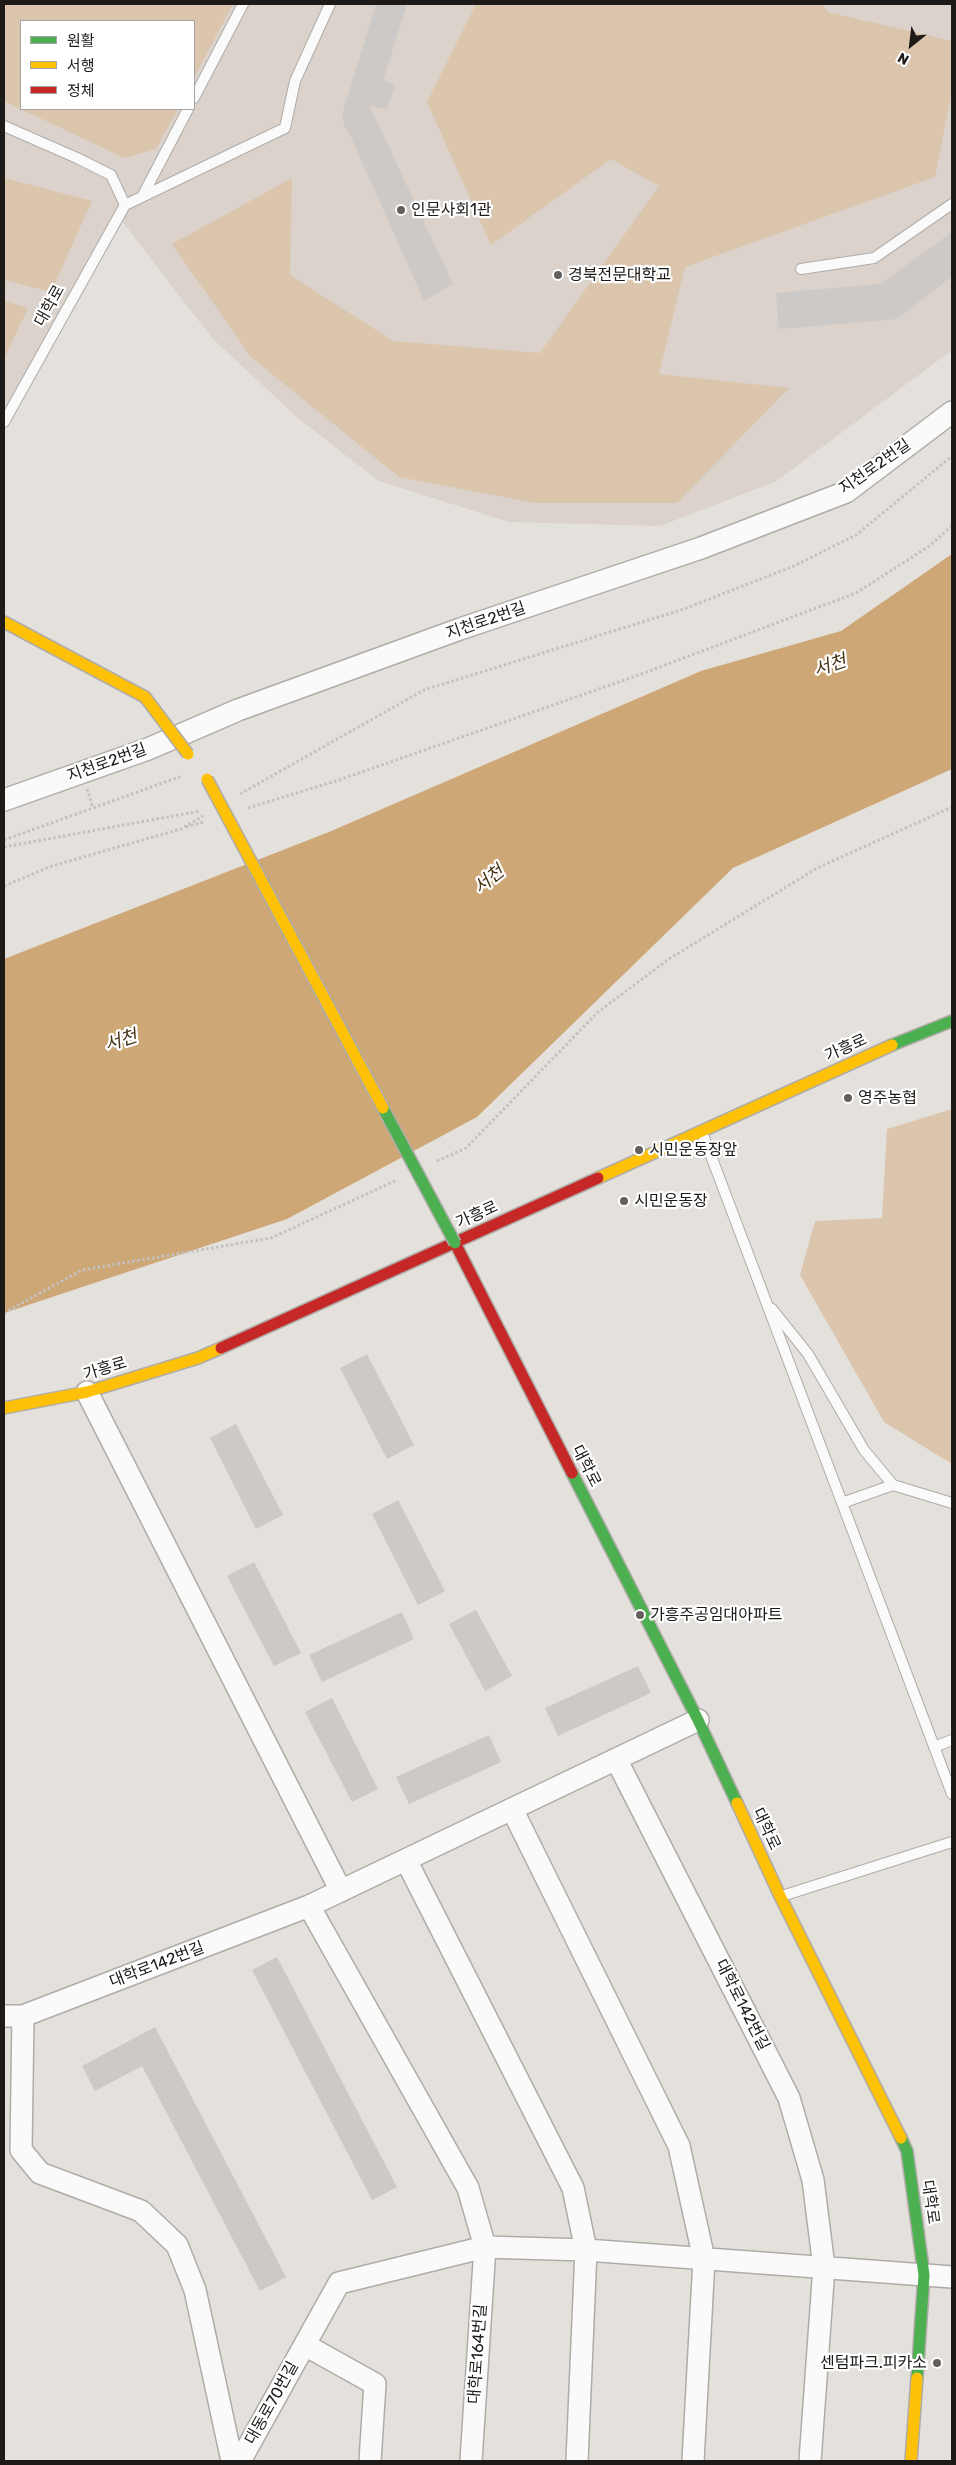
<!DOCTYPE html>
<meta charset="utf-8">
<style>
body{margin:0}
#map{position:relative;width:956px;height:2465px;overflow:hidden;background:#e4e0dc;font-family:Rubik,"Noto Sans KR",sans-serif}
canvas{display:block}
.frame{position:absolute;inset:0;border:5px solid #1d1a18;pointer-events:none}
.legend{position:absolute;left:20px;top:20px;width:175px;height:90px;box-sizing:border-box;background:#fff;border:1px solid #a5a3a3;margin:0;padding:6px 9px;list-style:none;font-size:15px;color:#1d1a18}
.legend li{display:flex;align-items:center;gap:10px;height:25px}
.legend b{width:25px;border:1px solid #a5a3a3}
.north{position:absolute;left:886px;top:20px;width:50px;height:50px;-webkit-text-stroke:4px #fff;paint-order:stroke;rotate:209deg;font-size:14px;font-weight:700;line-height:20px;text-align:center;color:#1d1a18}
.north::after{content:'';display:block;margin:auto;width:18px;height:22px;background:#1d1a18;clip-path:polygon(50% 0,100% 100%,50% 72%,0 100%)}
</style>
<div id="map">
<canvas width="956" height="2465"></canvas>
<div class="frame"></div>
<ul class="legend">
<li><b style="height:6px;background:#4caf50"></b>원활</li>
<li><b style="height:6px;background:#ffc107"></b>서행</li>
<li><b style="height:6px;background:#c62828"></b>정체</li>
</ul>
<div class="north">N</div>
</div>
<script>
const context = document.querySelector('canvas').getContext('2d');
context.lineJoin = 'round';
function paint(path, color) {
  context.fillStyle = color;
  context.fill(path, 'evenodd');
}
function shape(rows) {
  const path = new Path2D();
  for (const r of rows) {
    path.moveTo(r[0], r[1]);
    for (let i = 2; i < r.length; i += 2) path.lineTo(r[i], r[i + 1]);
  }
  return path;
}
function trace(path, color, width, dash) {
  context.strokeStyle = color;
  context.lineWidth = width;
  context.lineCap = dash ? 'butt' : 'round';
  context.setLineDash(dash || []);
  context.stroke(path);
}
function label(font, color, halo, rows, align = 'center') {
  context.font = font + ' Rubik,"Noto Sans KR",sans-serif';
  context.lineWidth = 4.5;
  context.setLineDash([]);
  context.textBaseline = 'middle';
  context.strokeStyle = halo;
  context.fillStyle = color;
  for (const [text, x, y, turn = 0] of rows) {
    context.save();
    context.translate(x, y);
    context.rotate((+turn || 0) * Math.PI / 180);
    context.textAlign = isNaN(turn) ? turn : align;
    if (halo) context.strokeText(text, 0, 0);
    context.fillText(text, 0, 0);
    context.restore();
  }
}
paint(shape([
 [4,4,952,4,952,350,777,481,660,526,509,522,379,481,299,419,212,338,115,212,4,409],
 [21,21,194,21,194,109,21,109]
]), '#dad2cb');
paint(shape([
 [4,4,233,4,194,78,194,21,21,21,21,109,178,109,156,149,124,158,4,101],
 [476,4,822,4,828,12,952,41,952,91,935,177,685,267,659,374,789,388,677,503,535,503,399,477,251,357,172,244,292,178,290,275,393,341,540,353,659,186,611,159,491,245,427,102],
 [4,178,92,201,51,292,4,280],
 [4,301,28,308,4,359],
 [952,1109,952,1464,884,1422,800,1275,815,1221,882,1218,887,1129]
]), '#dbc6ad');
paint(shape([
 [952,554,952,769,733,868,477,1117,287,1219,4,1313,4,959,329,832,701,671,841,631]
]), '#cea776');
paint(shape([
 [376,4,407,4,383,80,395,85,387,109,369,105,453,284,424,301,350,135,344,125,342,115],
 [952,232,952,276,897,319,779,329,776,293,881,284],
 [367,1354,414,1445,387,1459,340,1368],
 [236,1424,283,1515,256,1529,210,1438],
 [398,1500,445,1591,418,1605,372,1514],
 [254,1562,301,1653,274,1666,227,1576],
 [476,1610,512,1676,485,1691,449,1624],
 [402,1612,414,1639,322,1682,309,1655],
 [638,1666,651,1693,558,1736,545,1708],
 [332,1698,378,1789,352,1802,305,1712],
 [489,1735,501,1762,409,1804,396,1777],
 [277,1957,397,2187,372,2200,252,1970],
 [155,2027,286,2277,260,2291,142,2066,95,2091,82,2066]
]), '#ccc9c7');
const lane = shape([
 [194,98,243,4],
 [4,126,77,158,111,175,125,205],
 [142,197,188,109],
 [125,205,285,128,295,81,330,4],
 [801,269,874,258,952,204],
 [4,422,125,205],
 [702,1132,952,1794],
 [772,1309,808,1354,864,1450,893,1485,952,1503],
 [842,1503,893,1485],
 [934,1747,952,1740],
 [782,1896,952,1842]
]);
const street = shape([
 [4,800,148,749,238,710,460,629,701,548,846,492,952,412],
 [87,1392,341,1891],
 [616,1759,789,2098,813,2180,824,2267,810,2461],
 [512,1809,679,2146,704,2259,693,2461],
 [406,1860,573,2188,586,2250,577,2461],
 [4,2016,23,2016,309,1906],
 [23,2016,21,2150,40,2173,141,2211,177,2245,195,2290,232,2461],
 [305,2345,375,2384,370,2461],
 [240,2461,339,2283,485,2247,586,2250,952,2277],
 [471,2461,485,2247,468,2188,309,1906,698,1720]
]);
const fast = shape([
 [892,1045,952,1021],
 [572,1473,698,1720,737,1803],
 [901,2138,907,2151,924,2275,917,2378]
]);
const slow = shape([
 [4,622,145,697],
 [598,1178,892,1045],
 [4,1408,87,1392,198,1358,221,1348],
 [737,1803,780,1896,901,2138],
 [911,2461,917,2378]
]);
const jam = shape([
 [455,1243,572,1473],
 [221,1348,598,1178]
]);
trace(lane, '#afaca8', 12);
trace(street, '#afaca8', 24);
trace(fast, '#afaca8', 14);
trace(slow, '#afaca8', 14);
trace(jam, '#afaca8', 14);
trace(shape([
 [87,789,93,808],
 [240,794,424,690,684,609,794,566,856,535,952,456],
 [248,808,339,780,636,676,856,593,928,547,952,526],
 [186,827,204,822],
 [4,840,182,776],
 [4,847,200,811],
 [4,886,52,866,181,829,203,816],
 [437,1161,466,1148,598,1012,669,959,817,868,952,807],
 [4,1313,82,1270,271,1238,397,1180]
]), '#c3c2c0', 3, [2.5, 2.5]);
trace(lane, '#fbfafa', 10);
trace(street, '#fbfafa', 21);
trace(fast, '#4caf50', 11);
trace(slow, '#ffc107', 11);
trace(jam, '#c62828', 11);
const fastBridge = shape([
 [383,1108,455,1243]
]);
const slowBridge = shape([
 [145,697,188,754],
 [207,779,383,1108]
]);
trace(fastBridge, '#afaca8', 14, []);
trace(slowBridge, '#afaca8', 14, []);
trace(fastBridge, '#4caf50', 11);
trace(slowBridge, '#ffc107', 11);
for (const [x, y, r, color] of [
 [401,210,5,"#635f5d"],
 [558,275,5,"#635f5d"],
 [848,1098,5,"#635f5d"],
 [639,1150,5,"#635f5d"],
 [624,1201,5,"#635f5d"],
 [640,1615,5,"#635f5d"],
 [937,2363,5,"#635f5d"]
]) {
  const dot = new Path2D();
  dot.arc(x, y, r, 0, 2 * Math.PI);
  context.fillStyle = color;
  context.fill(dot);
  trace(dot, '#fff', 2);
}
label('16px', '#1d1a18', '#fff', [
 ["인문사회1관",411,210],
 ["경북전문대학교",568,275],
 ["영주농협",858,1098],
 ["시민운동장앞",649,1150],
 ["시민운동장",634,1201],
 ["가흥주공임대아파트",650,1615],
 ["센텀파크.피카소",927,2363,"right"]
], 'left');
label('16px', '#1d1a18', '#fff', [
 ["대학로",50,306,-61],
 ["지천로2번길",875,467,-35],
 ["지천로2번길",486,621,-19],
 ["지천로2번길",107,763,-20],
 ["가흥로",846,1048,-24],
 ["가흥로",477,1215,-24],
 ["가흥로",105,1369,-17],
 ["대학로",586,1466,63],
 ["대학로",766,1829,65],
 ["대학로142번길",157,1965,-21],
 ["대학로142번길",742,2005,63],
 ["대학로",930,2202,82],
 ["대학로164번길",478,2354,-86],
 ["대동로70번길",272,2403,-61]
]);
label('italic 18px', '#483214', '#fff', [
 ["서천",830,666,-19],
 ["서천",489,880,-39],
 ["서천",121,1041,-18]
]);
</script>
